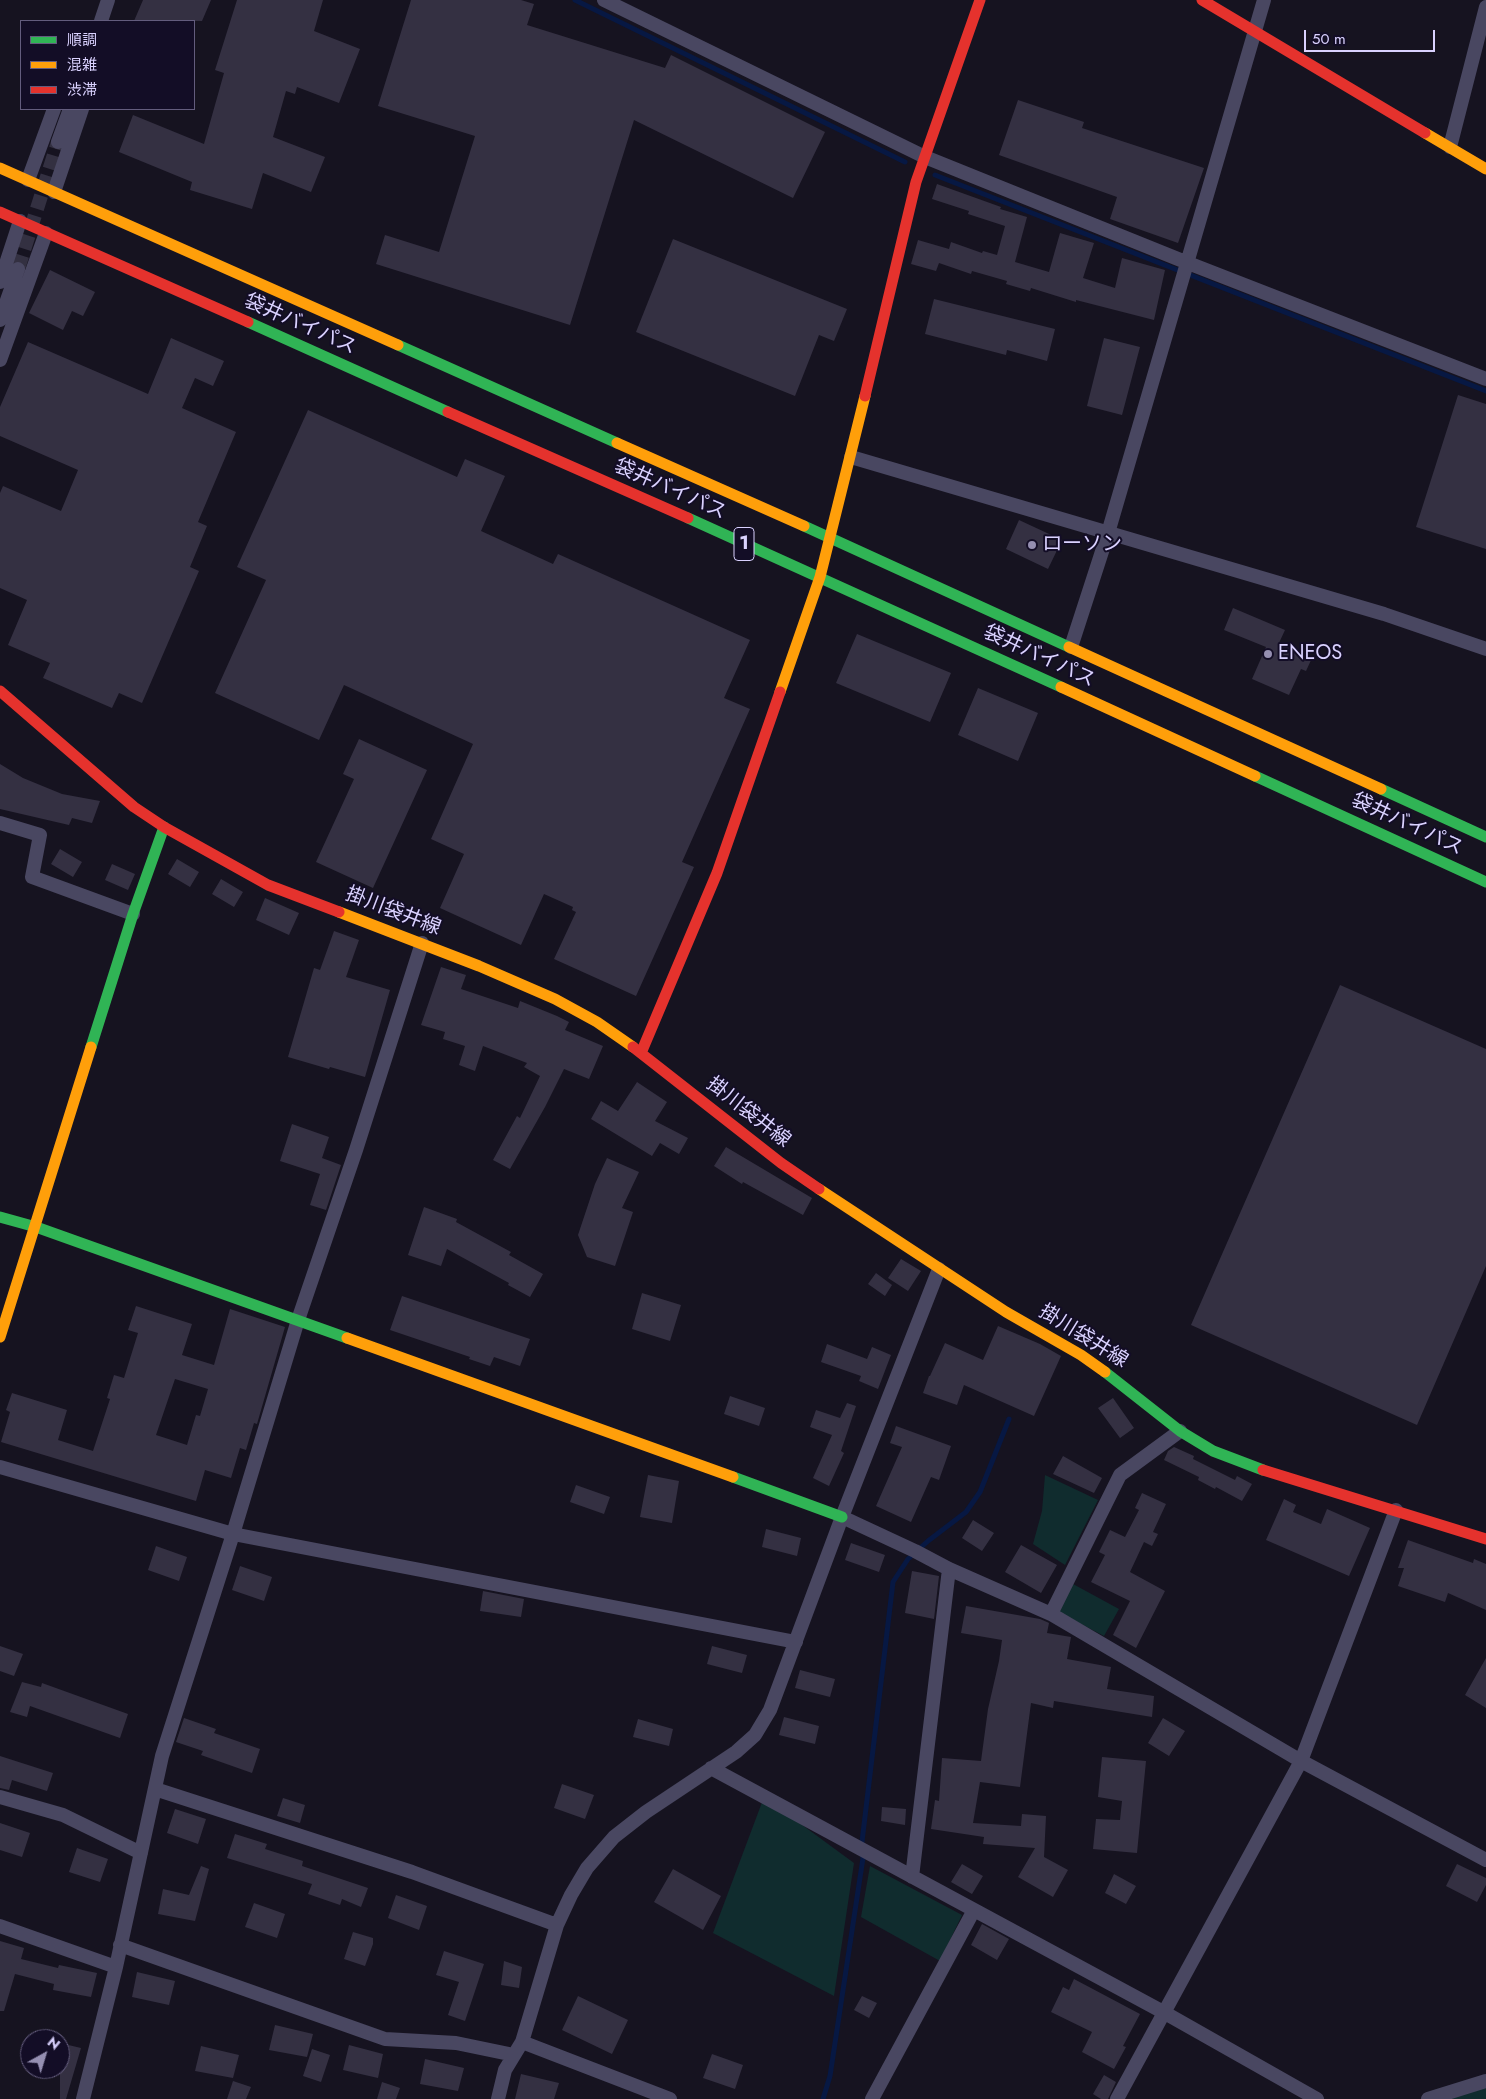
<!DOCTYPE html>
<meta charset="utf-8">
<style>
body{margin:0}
#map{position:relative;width:1486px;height:2099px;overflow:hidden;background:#161320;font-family:Jost,"Noto Sans JP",sans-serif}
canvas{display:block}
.legend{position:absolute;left:20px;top:20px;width:175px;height:90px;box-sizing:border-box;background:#130d26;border:1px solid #635c7d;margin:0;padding:6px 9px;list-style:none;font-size:15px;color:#dad2ff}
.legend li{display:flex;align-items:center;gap:10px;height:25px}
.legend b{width:25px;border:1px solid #635c7d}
.north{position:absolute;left:20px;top:2029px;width:50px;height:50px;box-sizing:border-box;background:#130d26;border:1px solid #635c7d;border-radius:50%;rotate:39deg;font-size:14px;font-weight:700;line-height:20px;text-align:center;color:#dad2ff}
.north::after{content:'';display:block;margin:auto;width:18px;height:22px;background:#958fb1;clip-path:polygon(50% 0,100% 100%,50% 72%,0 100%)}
.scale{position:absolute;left:1304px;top:30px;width:131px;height:22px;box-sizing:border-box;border:2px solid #dad2ff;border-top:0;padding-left:6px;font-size:15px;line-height:18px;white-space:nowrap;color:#dad2ff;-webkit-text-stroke:4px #130d26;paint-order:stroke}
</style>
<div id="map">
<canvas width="1486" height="2099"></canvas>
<ul class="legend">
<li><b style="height:6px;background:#30b455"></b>順調</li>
<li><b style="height:6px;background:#ff9f0a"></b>混雑</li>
<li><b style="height:6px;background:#e5322d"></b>渋滞</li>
</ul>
<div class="north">N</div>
<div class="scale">50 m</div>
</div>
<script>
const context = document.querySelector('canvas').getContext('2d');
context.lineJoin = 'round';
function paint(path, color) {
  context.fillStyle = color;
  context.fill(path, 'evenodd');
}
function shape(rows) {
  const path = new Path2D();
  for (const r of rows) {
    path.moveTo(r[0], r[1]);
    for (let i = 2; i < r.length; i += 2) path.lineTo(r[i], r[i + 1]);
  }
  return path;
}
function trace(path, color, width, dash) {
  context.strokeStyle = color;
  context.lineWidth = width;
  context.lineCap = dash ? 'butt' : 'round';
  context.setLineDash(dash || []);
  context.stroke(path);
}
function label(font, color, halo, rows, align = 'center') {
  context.font = font + ' Jost,"Noto Sans JP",sans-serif';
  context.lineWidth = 4;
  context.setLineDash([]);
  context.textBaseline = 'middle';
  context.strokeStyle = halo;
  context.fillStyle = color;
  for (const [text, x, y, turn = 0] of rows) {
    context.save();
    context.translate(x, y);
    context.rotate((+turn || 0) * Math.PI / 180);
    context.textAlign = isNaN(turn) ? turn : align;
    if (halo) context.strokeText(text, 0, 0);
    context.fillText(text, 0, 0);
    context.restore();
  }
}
paint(shape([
 [1045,1475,1098,1500,1065,1565,1033,1544,1042,1511],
 [1073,1584,1119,1609,1104,1636,1058,1612],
 [764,1797,854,1863,834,1996,713,1933],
 [870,1866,962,1915,940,1961,861,1917],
 [1486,2082,1486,2099,1435,2099]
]), '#102c2e');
trace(shape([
 [575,0,905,162],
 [935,175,1486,391],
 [823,2099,830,2076,863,1858,861,1850,893,1582,908,1559,928,1541,966,1512,980,1492,1009,1419]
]), '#071843', 5);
paint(shape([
 [143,0,211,0,202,21,134,21],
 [237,0,323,0,314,31,360,49,339,103,297,87,295,94,286,91,273,137,325,157,311,192,263,173,252,209,190,190,192,182,119,152,133,115,204,144,224,73,215,70],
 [411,0,521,0,534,4,527,25,665,68,671,55,825,132,793,198,634,120,570,325,376,264,385,235,439,252,475,136,378,106],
 [1018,100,1084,122,1082,128,1204,168,1178,243,1110,219,1117,197,999,155],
 [937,184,1001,207,1000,209,1027,217,1015,262,1049,272,1060,233,1094,243,1083,278,1115,288,1122,258,1165,270,1154,320,1076,300,1076,302,1031,288,1030,291,1006,284,1007,281,972,271,971,274,939,263,936,271,911,264,918,240,949,249,951,242,982,253,983,251,997,255,1005,226,968,214,969,211,932,199],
 [673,239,847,309,834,341,819,335,795,396,636,332],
 [50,270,95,292,83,316,72,311,63,330,29,313],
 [934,299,1055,329,1047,361,1007,350,1006,355,925,334],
 [171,338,224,361,213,386,195,378,182,408,236,432,198,522,207,526,190,567,199,571,142,703,119,693,112,708,43,678,50,663,8,645,27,600,0,588,0,493,3,486,61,511,78,470,0,436,0,407,28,342,148,394],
 [1104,338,1140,347,1122,415,1087,406],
 [1458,395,1486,404,1486,549,1416,527],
 [308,410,457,477,465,459,505,476,481,531,553,564,558,554,750,640,724,698,750,709,682,862,694,867,636,996,554,959,576,912,572,910,573,907,544,894,521,945,440,908,464,854,431,839,473,744,471,743,344,685,319,740,215,693,266,580,237,567],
 [1019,520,1062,540,1048,569,1006,549],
 [1233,608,1285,630,1279,643,1312,658,1306,671,1301,669,1289,695,1252,679,1266,647,1224,630],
 [857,634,951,673,930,722,836,683],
 [978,688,1038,713,1018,761,958,735],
 [359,739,427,770,373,888,316,862,354,779,343,774],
 [0,764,23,778,62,794,100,801,92,823,72,818,69,825,0,809],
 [60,849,82,862,73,877,51,864],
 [177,859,199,872,190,887,168,874],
 [112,864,135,874,128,890,105,880],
 [221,879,243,892,234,907,212,894],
 [265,898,299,913,289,935,256,920],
 [334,931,359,940,346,977,390,990,365,1077,330,1067,329,1069,288,1057,314,968,320,970],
 [441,967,466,975,461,989,518,1008,520,1001,557,1016,569,1022,565,1030,603,1046,589,1079,564,1069,545,1107,510,1169,493,1160,517,1116,520,1118,540,1076,524,1067,527,1063,483,1046,475,1071,459,1065,465,1046,443,1039,445,1032,421,1025],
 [1340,985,1486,1049,1486,1266,1417,1425,1191,1325],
 [637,1082,667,1102,655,1121,688,1138,679,1154,660,1143,652,1156,591,1119,601,1101,618,1111],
 [292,1124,329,1137,322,1158,341,1165,326,1210,310,1205,320,1174,280,1161],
 [726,1147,812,1198,803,1215,743,1182,742,1184,714,1166],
 [607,1158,639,1172,622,1208,633,1212,615,1266,587,1257,578,1235,595,1184],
 [424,1207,457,1219,456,1222,511,1252,509,1255,543,1274,530,1297,508,1285,509,1283,447,1249,441,1266,408,1255],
 [901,1259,921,1271,908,1291,888,1278],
 [876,1273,892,1285,885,1296,868,1284],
 [642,1293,681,1305,670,1341,632,1329],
 [402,1296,530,1339,520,1366,494,1357,490,1366,469,1359,470,1357,390,1330],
 [136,1306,192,1324,182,1355,214,1365,230,1309,285,1327,257,1424,254,1423,246,1450,240,1448,231,1478,205,1470,196,1501,1,1442,10,1412,6,1410,12,1393,67,1410,58,1440,93,1451,110,1399,107,1398,114,1375,124,1378,138,1333,128,1330],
 [175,1379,208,1389,200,1416,196,1415,187,1445,156,1435],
 [998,1326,1040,1344,1061,1356,1034,1416,964,1385,957,1405,923,1393,929,1376,930,1376,945,1343,983,1360],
 [827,1344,867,1359,872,1347,891,1355,878,1389,859,1381,861,1376,821,1362],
 [730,1396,765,1408,759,1426,724,1414],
 [1113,1398,1134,1428,1120,1438,1098,1408],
 [847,1403,856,1406,841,1451,844,1453,829,1486,813,1478,832,1435,810,1427,816,1410,840,1418],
 [896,1426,951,1446,939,1480,931,1477,911,1522,876,1506,902,1447,890,1443],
 [1174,1447,1194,1456,1193,1459,1235,1480,1237,1476,1252,1484,1242,1501,1216,1487,1215,1489,1198,1480,1199,1477,1164,1460,1168,1451],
 [1063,1456,1102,1478,1094,1493,1053,1474],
 [648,1475,679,1481,672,1523,640,1517],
 [576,1485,610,1497,604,1514,570,1502],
 [1142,1493,1166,1504,1153,1532,1158,1534,1152,1546,1144,1542,1130,1572,1165,1591,1136,1648,1113,1635,1130,1601,1091,1582,1105,1555,1099,1552,1110,1530,1125,1537,1139,1510,1135,1508],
 [1284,1499,1296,1505,1293,1512,1321,1524,1327,1509,1370,1528,1349,1576,1266,1540],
 [973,1520,994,1533,982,1551,962,1538],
 [766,1529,801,1538,797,1556,762,1547],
 [1408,1540,1473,1563,1474,1559,1486,1564,1486,1610,1448,1593,1445,1602,1398,1586,1404,1568,1398,1568],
 [851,1543,885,1555,879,1572,845,1560],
 [1021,1545,1057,1565,1041,1593,1005,1572],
 [156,1546,187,1557,179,1581,148,1570],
 [240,1566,272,1577,264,1601,232,1590],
 [912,1571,939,1576,934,1619,905,1613],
 [483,1591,524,1599,521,1617,480,1611],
 [966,1606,1040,1619,1047,1622,1049,1623,1047,1633,1071,1637,1067,1659,1111,1667,1107,1689,1154,1696,1152,1717,1054,1701,1053,1708,1031,1703,1020,1787,980,1782,973,1823,1021,1826,1022,1814,1046,1816,1044,1857,1068,1870,1053,1897,1018,1877,1035,1848,983,1844,984,1837,931,1829,935,1800,939,1801,942,1758,981,1761,988,1709,999,1661,1002,1640,961,1633],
 [0,1646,23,1654,14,1676,0,1671],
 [712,1646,747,1655,742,1673,707,1664],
 [1486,1658,1486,1708,1465,1695],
 [800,1670,835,1679,830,1697,795,1688],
 [22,1682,41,1687,42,1683,128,1714,120,1738,30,1706,27,1717,10,1712],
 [784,1717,819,1726,815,1744,779,1735],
 [184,1718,216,1729,214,1733,260,1749,252,1773,201,1755,203,1751,176,1742],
 [1163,1718,1185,1731,1169,1756,1148,1743],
 [638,1719,673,1729,669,1746,633,1737],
 [0,1756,53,1773,47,1791,12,1780,9,1790,0,1788],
 [1102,1757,1146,1761,1137,1853,1093,1849,1096,1819,1120,1820,1122,1801,1098,1797],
 [562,1784,594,1795,585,1819,554,1808],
 [283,1798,305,1805,300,1823,277,1816],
 [882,1807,906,1809,905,1825,881,1821],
 [175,1809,206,1819,198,1844,167,1833],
 [0,1823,30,1833,22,1857,0,1850],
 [235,1834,267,1844,265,1849,303,1861,302,1866,368,1888,361,1907,342,1899,340,1905,308,1894,312,1884,227,1858],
 [77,1848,108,1859,100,1882,69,1872],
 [962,1864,983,1876,972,1894,951,1882],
 [1457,1864,1486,1878,1486,1885,1477,1902,1446,1886],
 [201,1866,209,1869,195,1921,158,1914,163,1889,189,1895],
 [673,1869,721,1896,703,1930,654,1902],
 [1114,1874,1136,1886,1126,1904,1105,1893],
 [396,1895,427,1906,419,1930,388,1918],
 [254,1903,285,1914,277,1938,245,1927],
 [982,1924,1009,1939,997,1960,971,1945],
 [353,1932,373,1938,373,1944,365,1966,344,1959],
 [0,1941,24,1948,21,1959,58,1968,59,1965,97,1973,91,1997,53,1990,54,1984,15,1974,4,2011,0,2011],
 [444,1951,484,1964,465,2021,448,2015,459,1982,436,1975],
 [504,1961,522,1967,519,1988,501,1985],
 [137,1972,175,1981,169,2005,132,1997],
 [1074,1979,1140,2014,1123,2046,1126,2047,1114,2069,1082,2052,1092,2032,1051,2012,1063,1987,1069,1990],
 [578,1996,628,2020,612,2054,562,2030],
 [862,1996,877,2003,869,2018,854,2010],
 [275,2025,313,2034,307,2057,269,2050],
 [60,2043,81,2048,66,2099,60,2099],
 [349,2045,383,2054,378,2078,343,2070],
 [201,2046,239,2055,233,2078,195,2071],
 [312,2049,330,2055,321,2082,303,2076],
 [712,2054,743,2065,735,2089,703,2078],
 [425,2059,464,2068,458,2091,420,2084],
 [521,2074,559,2083,554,2099,515,2099],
 [1104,2075,1116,2082,1108,2099,1101,2099,1093,2094],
 [233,2081,251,2087,246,2099,227,2099],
 [382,2082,400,2088,396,2099,377,2099]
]), '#343042');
trace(shape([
 [18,269,58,142]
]), '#333041', 14, [14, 7]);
trace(shape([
 [604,0,925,157,1188,263,1486,379],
 [101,21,108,0],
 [58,142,70,109],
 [1450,147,1486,7],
 [28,180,54,109],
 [54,192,82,109],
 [0,282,20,221],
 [0,320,18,269],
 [0,360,46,233],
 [851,457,1384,614,1486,649],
 [1071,647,1108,533,1264,0],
 [0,823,40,835,32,877,133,914],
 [0,1467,233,1534,796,1642],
 [842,1517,915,1551,949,1569,1051,1614,1301,1761,1486,1860],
 [1051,1614,1120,1475,1180,1431],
 [711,1768,1165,2013,1317,2099],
 [155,1789,412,1872,557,1925],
 [0,1797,63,1815,141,1853],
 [912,1877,949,1569],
 [0,1926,116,1967],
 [120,1945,385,2039,456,2043,514,2055],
 [522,2042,670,2099],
 [83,2099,116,1967,162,1756,233,1534,298,1320,356,1150,422,943],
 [498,2099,505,2070,522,2042,557,1925,571,1895,587,1868,614,1837,646,1812,736,1752,755,1735,770,1710,842,1517,939,1269],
 [872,2099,974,1910],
 [1117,2099,1301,1761,1396,1510],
 [1428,2099,1486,2081]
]), '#494761', 14);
trace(shape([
 [248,322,448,412],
 [398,345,617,443],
 [688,518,1061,687],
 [804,526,1069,647],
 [1255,776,1486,882],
 [1381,789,1486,837],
 [91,1047,133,914,164,827],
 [0,1217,36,1227,347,1338],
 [1105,1372,1180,1431,1213,1451,1263,1470],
 [733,1477,842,1517]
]), '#30b455', 11);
trace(shape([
 [1425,133,1486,169],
 [0,168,398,345],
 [617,443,804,526],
 [1069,647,1381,789],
 [1061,687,1255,776],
 [780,692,820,577,865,396],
 [339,912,479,966,555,999,597,1022,633,1047],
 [819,1189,1006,1312,1081,1355,1105,1372],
 [0,1337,91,1047],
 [347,1338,733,1477]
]), '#ff9f0a', 11);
trace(shape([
 [1202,0,1425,133],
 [0,212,248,322],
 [865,396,916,182,980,0],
 [448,412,688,518],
 [0,691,134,807,164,827,268,885,339,912],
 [633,1047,781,1163,819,1189],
 [641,1053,717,873,780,692],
 [1263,1470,1486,1539]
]), '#e5322d', 11);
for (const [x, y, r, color] of [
 [1032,545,5,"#958fb1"],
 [1268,654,5,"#958fb1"]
]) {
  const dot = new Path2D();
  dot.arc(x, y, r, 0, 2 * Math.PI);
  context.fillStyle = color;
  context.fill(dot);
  trace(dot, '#130d26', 2);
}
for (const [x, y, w] of [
 [744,544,20]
]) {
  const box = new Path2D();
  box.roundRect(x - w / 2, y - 16.5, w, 33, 4);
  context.fillStyle = '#130d26';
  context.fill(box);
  trace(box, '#dad2ff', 1);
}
label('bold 19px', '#dad2ff', null, [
 ["1",744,544]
]);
label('20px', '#dad2ff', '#130d26', [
 ["袋井バイパス",300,325,24],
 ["袋井バイパス",670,490,24],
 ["袋井バイパス",1039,657,25],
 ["袋井バイパス",1407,825,25],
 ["掛川袋井線",393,912,21],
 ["掛川袋井線",748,1113,38],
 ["掛川袋井線",1083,1337,32]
]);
label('20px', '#dad2ff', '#130d26', [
 ["ローソン",1042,545],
 ["ENEOS",1278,654]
], 'left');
</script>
